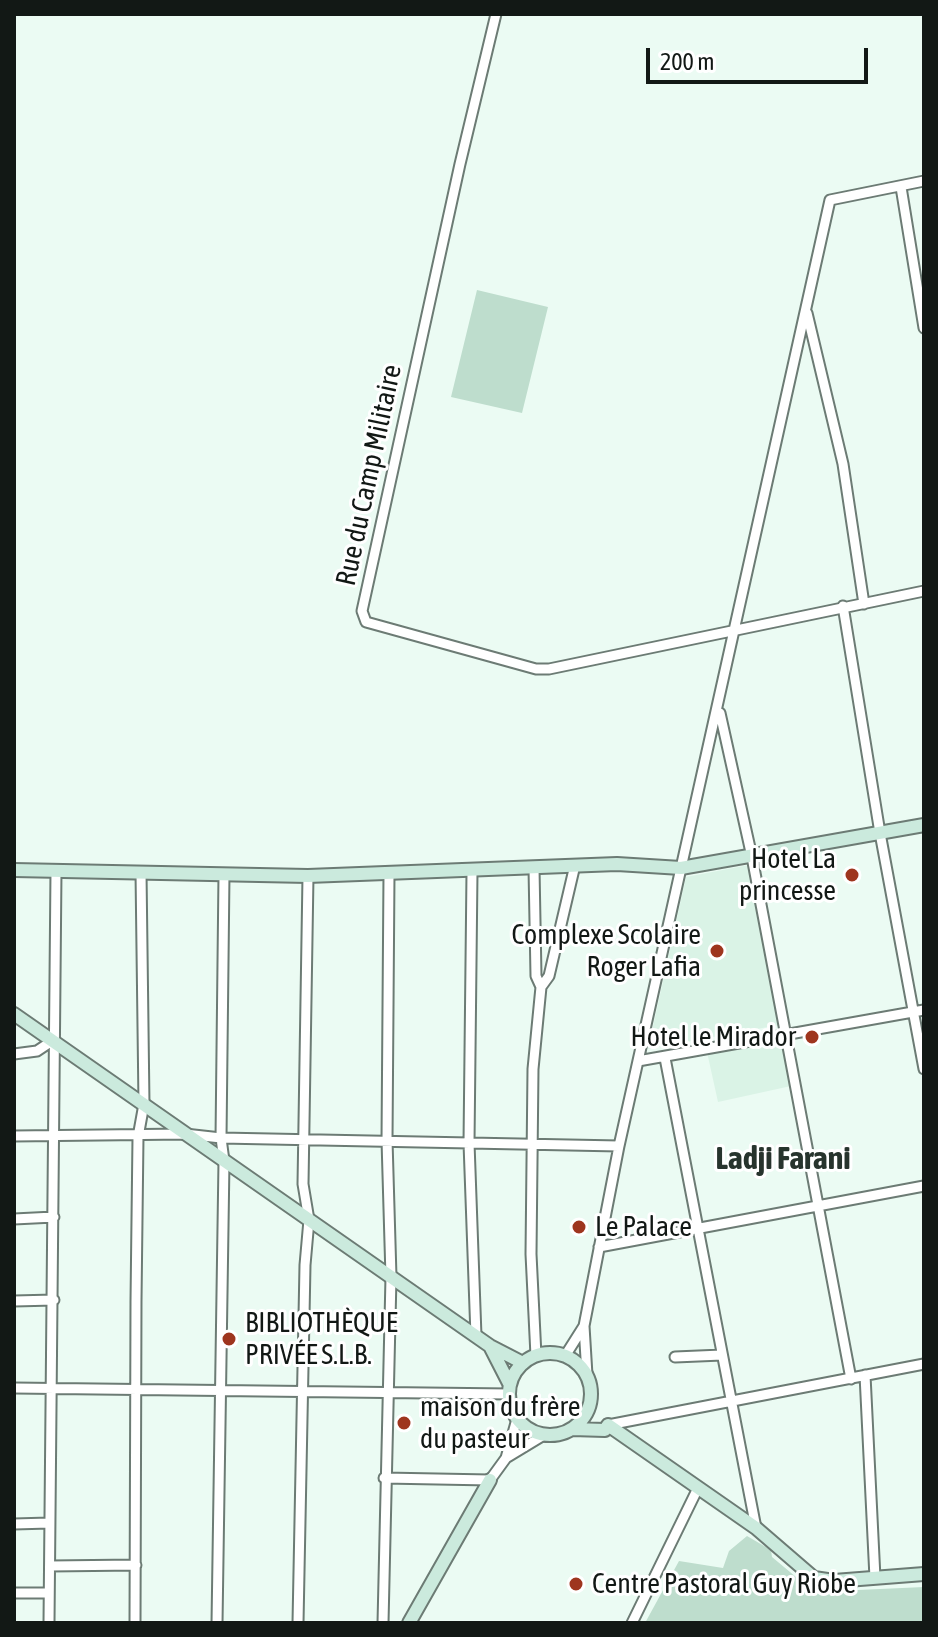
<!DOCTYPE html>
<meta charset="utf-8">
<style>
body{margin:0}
#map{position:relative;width:938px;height:1637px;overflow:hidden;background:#ebfbf3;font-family:"Asap Condensed",sans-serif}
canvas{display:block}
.frame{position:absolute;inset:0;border:16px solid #121815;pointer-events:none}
.scale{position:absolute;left:646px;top:48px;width:222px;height:36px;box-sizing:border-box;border:4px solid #121815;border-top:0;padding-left:10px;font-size:24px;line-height:28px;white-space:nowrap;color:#121815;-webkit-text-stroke:6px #fff;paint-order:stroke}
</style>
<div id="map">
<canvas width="938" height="1637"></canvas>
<div class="frame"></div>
<div class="scale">200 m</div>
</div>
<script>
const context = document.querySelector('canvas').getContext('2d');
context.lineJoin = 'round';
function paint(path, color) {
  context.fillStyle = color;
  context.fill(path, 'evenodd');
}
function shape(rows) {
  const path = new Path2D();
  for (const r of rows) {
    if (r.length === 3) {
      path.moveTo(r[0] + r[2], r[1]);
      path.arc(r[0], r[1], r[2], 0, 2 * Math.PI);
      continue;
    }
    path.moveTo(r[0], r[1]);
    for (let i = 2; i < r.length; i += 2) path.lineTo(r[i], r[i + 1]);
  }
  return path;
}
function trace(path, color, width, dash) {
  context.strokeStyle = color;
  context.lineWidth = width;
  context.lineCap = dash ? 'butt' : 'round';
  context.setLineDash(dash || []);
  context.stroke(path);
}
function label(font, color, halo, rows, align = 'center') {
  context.font = font + ' "Asap Condensed",sans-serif';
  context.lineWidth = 6;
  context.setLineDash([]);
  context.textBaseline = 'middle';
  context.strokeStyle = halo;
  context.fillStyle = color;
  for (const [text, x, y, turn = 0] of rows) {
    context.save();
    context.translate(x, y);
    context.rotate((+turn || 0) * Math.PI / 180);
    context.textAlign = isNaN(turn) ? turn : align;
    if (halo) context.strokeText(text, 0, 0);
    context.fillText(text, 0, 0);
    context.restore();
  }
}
paint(shape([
 [749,865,779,1025,648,1049,686,877],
 [780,1037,791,1086,718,1102,707,1052]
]), '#daf3e6');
paint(shape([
 [477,290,548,307,522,413,451,397],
 [747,1536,771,1550,772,1557,814,1592,924,1587,924,1623,645,1623,679,1561,723,1568,729,1551]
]), '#beddcd');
const street = shape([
 [496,14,460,164,362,611,366,622,536,669,549,669,924,591],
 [901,187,924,328],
 [807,313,843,464,864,604],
 [843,606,880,833,924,1069],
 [720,713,752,857,851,1379],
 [534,868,536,976,541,987],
 [472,872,469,1143,476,1336],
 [14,1054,37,1051,52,1041],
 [665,1058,756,1528],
 [638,1061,924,1010],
 [14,1136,185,1134,221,1138,619,1146],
 [14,1219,54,1217],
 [599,1247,924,1186],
 [14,1301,54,1300],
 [536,1356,531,1254,533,1069,541,987,549,976,575,865],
 [565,1356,584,1326],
 [675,1357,722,1355],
 [587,1375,584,1326,619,1146,830,200,924,181],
 [865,1375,875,1578],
 [14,1388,509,1394],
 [608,1425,924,1364],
 [506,1458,544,1435],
 [384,1478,490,1480,506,1458,517,1419],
 [14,1524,49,1523],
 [50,1566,136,1565],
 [14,1593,49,1593],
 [49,1623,56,871],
 [135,1623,136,1301,138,1137,144,1104,141,872],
 [217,1623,224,1161,221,1138,224,874],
 [298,1623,305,1265,309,1220,303,1184,308,876],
 [383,1623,391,1277,387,1140,389,874],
 [632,1623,698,1488]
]);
const secondary = shape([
 [14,870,308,876,617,864,681,868,924,825],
 [14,1014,490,1346,523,1363],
 [490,1346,510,1385],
 [550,1394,41],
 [572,1429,605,1430,608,1425,756,1528,814,1578,834,1581,924,1574],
 [409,1623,490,1480]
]);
trace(street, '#6c7b74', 13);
trace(secondary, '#6c7b74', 16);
trace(street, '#fff', 9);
trace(secondary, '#cbeadd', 12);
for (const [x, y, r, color] of [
 [852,875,8,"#9e351e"],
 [717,951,8,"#9e351e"],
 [812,1037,8,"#9e351e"],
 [579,1227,8,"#9e351e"],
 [229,1339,8,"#9e351e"],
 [404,1423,8,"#9e351e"],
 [576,1584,8,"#9e351e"]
]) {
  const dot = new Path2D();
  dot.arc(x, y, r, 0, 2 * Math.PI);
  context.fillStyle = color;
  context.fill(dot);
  trace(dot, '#fff', 3);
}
label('28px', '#121815', '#fff', [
 ["Rue du Camp Militaire",369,475,-78]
]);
label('28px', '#121815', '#fff', [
 ["Hotel La",836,859,"right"],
 ["princesse",836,891,"right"],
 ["Complexe Scolaire",701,935,"right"],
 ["Roger Lafia",701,967,"right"],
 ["Hotel le Mirador",796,1037,"right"],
 ["Le Palace",595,1227],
 ["BIBLIOTHÈQUE",245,1323],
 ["PRIVÉE S.L.B.",245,1355],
 ["maison du frère",420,1407],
 ["du pasteur",420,1439],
 ["Centre Pastoral Guy Riobe",592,1584]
], 'left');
label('bold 32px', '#27342d', '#fff', [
 ["Ladji Farani",783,1159]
]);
</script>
